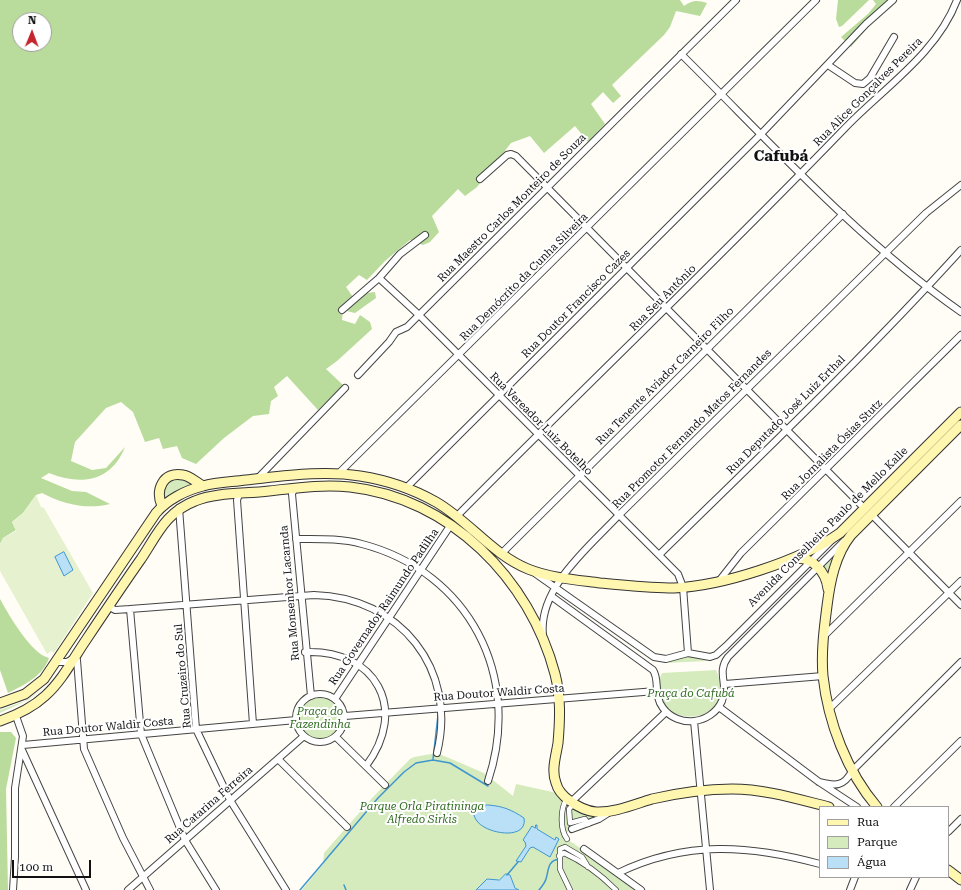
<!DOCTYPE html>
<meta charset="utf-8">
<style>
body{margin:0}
#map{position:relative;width:961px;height:890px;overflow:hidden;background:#fffdf5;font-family:"Roboto Serif",serif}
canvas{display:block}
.legend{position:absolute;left:819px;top:806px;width:130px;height:72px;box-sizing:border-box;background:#fff;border:1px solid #a0a0a0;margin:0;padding:5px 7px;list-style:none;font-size:12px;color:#111}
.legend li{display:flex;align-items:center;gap:8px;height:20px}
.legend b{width:20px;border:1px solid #a0a0a0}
.north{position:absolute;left:12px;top:12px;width:40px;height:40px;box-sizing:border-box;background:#fff;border:1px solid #a0a0a0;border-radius:50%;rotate:1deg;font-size:11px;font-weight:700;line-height:16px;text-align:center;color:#111}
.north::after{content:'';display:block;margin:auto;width:14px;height:18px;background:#c4262e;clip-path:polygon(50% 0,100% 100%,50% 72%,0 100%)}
.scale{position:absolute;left:12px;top:860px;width:79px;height:18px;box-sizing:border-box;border:2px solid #111;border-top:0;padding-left:5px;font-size:12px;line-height:14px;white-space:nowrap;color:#111;-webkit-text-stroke:3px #fff;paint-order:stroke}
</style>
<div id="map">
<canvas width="961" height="890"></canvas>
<ul class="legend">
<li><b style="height:5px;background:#fff6b0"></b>Rua</li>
<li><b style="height:11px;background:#d5ebbd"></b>Parque</li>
<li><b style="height:11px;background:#b9e0f7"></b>Água</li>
</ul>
<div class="north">N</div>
<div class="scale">100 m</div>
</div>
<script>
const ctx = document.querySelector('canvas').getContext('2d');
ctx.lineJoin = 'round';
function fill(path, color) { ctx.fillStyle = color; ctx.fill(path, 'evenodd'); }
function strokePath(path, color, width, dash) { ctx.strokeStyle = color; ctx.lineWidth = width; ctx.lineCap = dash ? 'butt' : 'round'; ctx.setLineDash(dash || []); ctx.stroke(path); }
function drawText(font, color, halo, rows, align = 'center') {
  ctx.font = font + ' "Roboto Serif",serif'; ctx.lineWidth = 4; ctx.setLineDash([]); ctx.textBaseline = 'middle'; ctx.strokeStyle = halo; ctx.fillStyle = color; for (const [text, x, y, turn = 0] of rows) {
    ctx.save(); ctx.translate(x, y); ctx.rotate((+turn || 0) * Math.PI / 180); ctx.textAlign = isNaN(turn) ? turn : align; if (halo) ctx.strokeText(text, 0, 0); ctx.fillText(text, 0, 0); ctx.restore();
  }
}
fill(new Path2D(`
 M182 478 189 482 190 487 164 501 163 487 169 480Z
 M843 544 830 582 820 567Z
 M689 656 707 661 666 663 674 659Z
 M716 670C744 734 636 729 662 673Z
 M45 687 28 700 0 713V710L25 701Z
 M299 718a21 21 0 1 1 42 0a21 21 0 1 1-42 0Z
 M437 753 484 773 513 796 516 784 557 793 593 816 594 819 569 830 566 834 567 839 641 890H519C513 886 511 880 503 877L499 880 487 879 476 890H302L323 864 324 853 373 797 410 759 414 757Z`), '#d5ebbd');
fill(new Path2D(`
 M0 0H680L684 6C692 0 698 0 707 3L700 16 676 11 670 27 664 35 612 85 621 96 613 103 603 92 591 104 605 124 588 142 575 126 544 153 530 136 511 143 477 187 465 196 458 189 432 216 439 232 430 242 423 245 410 240 385 261 367 280 359 275 346 287 355 300 367 293 375 292 376 298 355 313 343 310 342 320 355 324 360 315 370 322 372 329 337 361 326 369 343 385 318 410 287 376 274 387 278 396 271 401 269 414 253 416 224 438 196 464 182 458 177 446 163 449 159 438 145 442 133 412 121 402 106 408 75 442 71 461 92 470 106 468 125 447C111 482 81 486 49 473L41 478 72 491 86 492 110 504C88 510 62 504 42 493L36 495 23 513 12 522 16 530 3 538 0 544ZM20 20H44V44H20Z
 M838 0H869L842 26 839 27 836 19Z
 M873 0H897L890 8 876 18 851 47 841 37 868 14 876 4Z
 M0 599C9 615 31 654 49 658 43 676 24 685 8 693L0 670Z
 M0 732H11L16 738 6 789 8 890H0Z`), '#b9dc9c');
fill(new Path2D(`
 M36 495 41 507 44 508 93 593 54 653 51 651 47 654 0 571V544L3 538 16 531 12 522 23 513Z`), '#e6f2cf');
const water = new Path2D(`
 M64 552 73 570 64 576 55 557Z
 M488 805C503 806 512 810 524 818 528 841 486 834 477 821 475 819 474 815 473 812L478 806Z
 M536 825H537V829L555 840 556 837 559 839 550 857 533 847 530 848 521 862 516 861 526 846 525 842 523 840 532 826 535 828Z
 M506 874 510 875 515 888 519 890H476L487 879 499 880Z`);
fill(water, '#b9e0f7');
strokePath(water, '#3f96cf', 1);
strokePath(new Path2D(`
 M433 759 438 715
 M507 875 518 862
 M344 885 346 890
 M300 890 378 798 404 772 416 763 433 760 450 763 488 786
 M539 890C542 886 545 883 546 879 549 870 547 861 559 859`), '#3f96cf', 1.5);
const pedestrian = new Path2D(`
 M574 804 569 809 570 823 585 819 588 824
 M567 839C560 830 560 808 567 799
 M559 856 564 853C584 862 601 875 616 890
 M570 890 560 869V849L565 847 582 857 588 867`);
const minor = new Path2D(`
 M681 54C771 143 857 239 961 312
 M828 65 855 83 863 84 870 78 894 37
 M480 179 507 155 511 154 516 156 864 508
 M379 278 419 315 678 574 683 587 688 653
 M342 310 379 278 400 254 425 235
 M358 375 389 342 396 332 407 327 419 315 736 0
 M339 473 816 0
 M257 479 345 388
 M406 488 761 134 866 24 893 0
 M294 489 292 494 311 696
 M239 495 237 500 253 724
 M179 508 196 729 230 800 286 890
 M872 515 961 605
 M457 516C586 385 719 259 846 127 885 87 937 53 957 0
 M296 539C318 539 341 538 362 544 469 572 523 676 488 781
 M502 553 843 214
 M659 555C761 455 865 356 961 250
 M536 574 654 657 666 659 688 653 710 657 716 655 726 646 831 541
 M719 581 741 553 961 335
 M551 596 653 670C660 680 653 695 663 708 678 728 711 725 722 701 729 684 716 673 728 657L844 541
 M108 606 115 610 130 609 314 595C400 597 458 669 437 753
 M130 609 141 734 185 840 216 890
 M543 635C538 588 589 547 618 516L926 213 961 185
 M824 636 961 501
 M305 652C376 649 409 709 366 766
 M57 662H67L74 658 77 660 84 749 123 838 150 890
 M725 684 823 676
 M296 718a24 24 0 1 1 48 0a24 24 0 1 1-48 0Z
 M335 699 450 526
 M719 707 819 782 857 807
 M829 709 961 581
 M345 716 656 691
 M694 721 710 890
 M336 737 385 785
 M23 745 296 720
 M22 750 86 890
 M278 759 347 827
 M819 782C835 786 844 787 852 771L961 662
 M571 802 666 712
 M894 807 961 741
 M572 829 599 819 610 812
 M948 832 961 819
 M584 849 641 890
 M618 873C686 840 750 845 820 864
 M13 890 15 857V788L23 736 16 716
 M128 890 304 736
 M850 890 855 877
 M910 890 916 877`);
const secondary = new Path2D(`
 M162 506C155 490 163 471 183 475 190 476 196 482 203 486
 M792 559C811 555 826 571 828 589
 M0 703 25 694 44 679 156 513C167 500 186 490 203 486 217 482 232 482 246 480 284 476 323 470 360 476 386 480 413 489 436 502 469 521 493 555 528 569 550 578 577 580 600 583 625 585 649 588 674 588 722 586 800 561 840 533L961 412
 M0 721C17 715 32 708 45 696 62 681 73 659 86 640 104 613 122 586 141 559 157 535 166 512 195 501 217 492 245 494 269 491 296 488 323 484 350 487 450 498 530 579 555 674 561 697 560 720 558 743 556 756 551 770 556 783 558 791 563 796 570 801 578 807 586 811 596 812 614 813 635 804 652 799 678 793 706 789 732 789 765 789 797 799 829 807
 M877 807C847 772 828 722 823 676 821 653 824 629 827 606 830 582 835 555 851 535L961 425
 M948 870 961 880`);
strokePath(pedestrian, '#444', 6);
strokePath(minor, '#444', 8);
strokePath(secondary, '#333', 11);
strokePath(pedestrian, '#fff', 4.5);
strokePath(minor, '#fff', 6);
strokePath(secondary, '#fff6b0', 9);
drawText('11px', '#111', '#fff', [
 ["Rua Alice Gonçalves Pereira",868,92,-45],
 ["Rua Maestro Carlos Monteiro de Souza",512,208,-45],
 ["Rua Demócrito da Cunha Silveira",524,277,-45],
 ["Rua Seu Antônio",663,298,-45],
 ["Rua Doutor Francisco Cazes",576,304,-45],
 ["Rua Tenente Aviador Carneiro Filho",665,376,-45],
 ["Rua Deputado José Luiz Erthal",786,415,-45],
 ["Rua Vereador Luiz Botelho",541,424,45],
 ["Rua Promotor Fernando Matos Fernandes",692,429,-45],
 ["Rua Jornalista Ósias Stutz",832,450,-45],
 ["Avenida Conselheiro Paulo de Mello Kalle",828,527,-45],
 ["Rua Monsenhor Lacarnda",290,593,-95],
 ["Rua Governador Raimundo Padilha",384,607,-56],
 ["Rua Cruzeiro do Sul",183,676,-95],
 ["Rua Doutor Waldir Costa",499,693,-4],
 ["Rua Doutor Waldir Costa",108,727,-5],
 ["Rua Catarina Ferreira",209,805,-41]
]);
drawText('italic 11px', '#2f6b1f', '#fff', [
 ["Praça do Cafubá",691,694],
 ["Praça do",320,712],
 ["Fazendinha",320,725],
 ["Parque Orla Piratininga",422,807],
 ["Alfredo Sirkis",422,820]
]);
drawText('bold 15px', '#111', '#fff', [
 ["Cafubá",781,157]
]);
</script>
